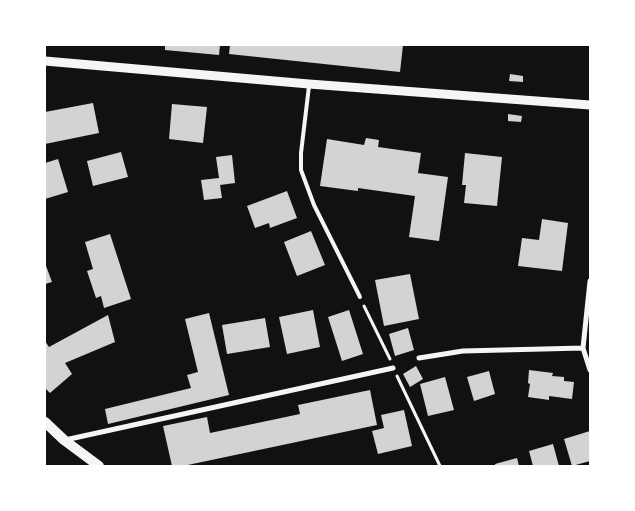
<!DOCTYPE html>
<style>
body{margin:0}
#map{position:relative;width:635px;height:511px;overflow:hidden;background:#111;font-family:"Sofia Sans Condensed",sans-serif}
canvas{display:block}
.frame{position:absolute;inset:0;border:46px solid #fff;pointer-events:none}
</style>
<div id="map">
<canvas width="635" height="511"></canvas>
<div class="frame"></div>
</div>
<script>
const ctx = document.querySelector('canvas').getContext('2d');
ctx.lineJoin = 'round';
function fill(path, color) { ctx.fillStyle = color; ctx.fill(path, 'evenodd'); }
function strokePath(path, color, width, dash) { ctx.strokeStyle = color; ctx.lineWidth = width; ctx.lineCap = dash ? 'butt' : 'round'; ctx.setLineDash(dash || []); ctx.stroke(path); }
fill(new Path2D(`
 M165 45H220L219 55 165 50Z
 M230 45H403L400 72 229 54Z
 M510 74 523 76V82L509 81Z
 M93 103 99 133 45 144V112Z
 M172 104 207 107 203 143 169 139Z
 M508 114 522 116 521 122 508 121Z
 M366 138 379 140 378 147 421 153 418 173 448 177 439 241 409 237 415 196 358 188V191L320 186 327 139 364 145Z
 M121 152 128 177 93 186 87 161Z
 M465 153 502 157 497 206 464 203 466 185H462Z
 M232 155 235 183 220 185 222 198 204 200 201 180 219 178 216 157Z
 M58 159 68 192 45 199V163Z
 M287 191 297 218 270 228 269 223 255 228 247 206Z
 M542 219 568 223 562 271 518 266 522 238 539 240Z
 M311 231 325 265 297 276 284 242Z
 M110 234 131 299 104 308 101 296 96 298 87 271 93 269 85 242Z
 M45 263 52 282 45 284Z
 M410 274 419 319 384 326 375 280Z
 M313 310 320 347 287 354 279 317Z
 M349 310 363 354 342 361 328 317Z
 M209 313 229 395 108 424 105 409 191 388 187 375 198 372 185 319Z
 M108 315 115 342 65 363 72 374 50 393 45 388V341L49 347Z
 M265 318 270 347 227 354 222 325Z
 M408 328 414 350 395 356 389 334Z
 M416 366 423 379 410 387 403 374Z
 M529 370 553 373 552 376 564 377V381L574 382 572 399 549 396V400L528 397 530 384 528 383Z
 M489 371 495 394 474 401 467 377Z
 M445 377 454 410 428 416 420 384Z
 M370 390 377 425 183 466H172L163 426 207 417 210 433 300 414 298 405Z
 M404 410 412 446 378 454 372 431 384 428 381 415Z
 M590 431V461L572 466 564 439Z
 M553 444 559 466H533L529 451Z
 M517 458 519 466H495V464Z`), '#d3d3d3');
strokePath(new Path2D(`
 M364 306 390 359
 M397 376 440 466`), '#f5f5f5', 3);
strokePath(new Path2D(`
 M309 86 301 153V170L314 205 360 297`), '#f5f5f5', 4);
strokePath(new Path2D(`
 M590 281 583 348 590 370
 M419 358 463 351 583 348
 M65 440 393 368`), '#f5f5f5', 5);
strokePath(new Path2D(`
 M45 61 309 84 590 105`), '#f5f5f5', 9);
strokePath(new Path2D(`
 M45 422 64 440 99 466`), '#f5f5f5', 10);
</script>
